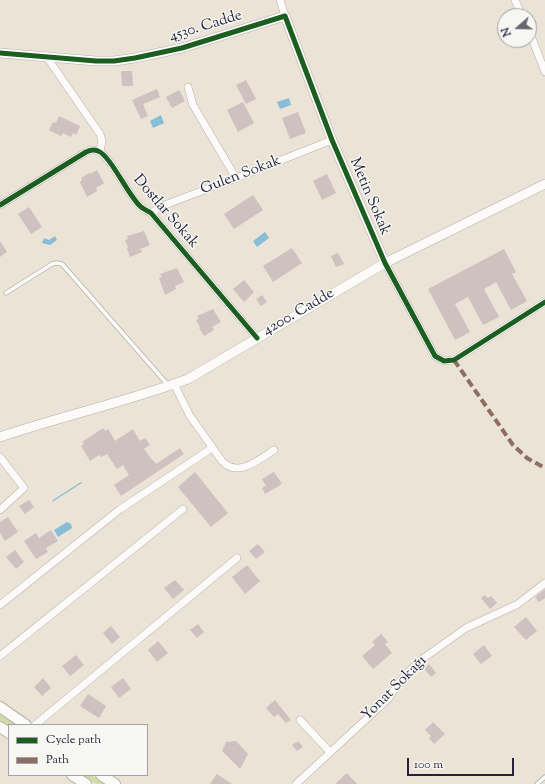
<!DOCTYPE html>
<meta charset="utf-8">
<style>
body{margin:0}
#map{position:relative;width:545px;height:784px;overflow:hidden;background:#eae3d6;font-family:"Sorts Mill Goudy",serif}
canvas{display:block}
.legend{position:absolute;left:8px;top:724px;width:140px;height:52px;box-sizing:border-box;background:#f6f6f2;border:1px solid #a1a1a9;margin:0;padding:5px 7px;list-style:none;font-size:12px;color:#22223b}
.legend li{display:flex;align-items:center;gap:8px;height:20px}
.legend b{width:20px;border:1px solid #a1a1a9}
.north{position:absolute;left:497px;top:8px;width:40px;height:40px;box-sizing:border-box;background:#f6f6f2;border:1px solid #a1a1a9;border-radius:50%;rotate:250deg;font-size:11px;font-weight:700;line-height:16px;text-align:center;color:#22223b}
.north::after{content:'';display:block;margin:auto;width:14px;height:18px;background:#686671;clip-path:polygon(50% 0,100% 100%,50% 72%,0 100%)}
.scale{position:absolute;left:407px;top:758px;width:107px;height:18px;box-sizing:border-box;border:2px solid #22223b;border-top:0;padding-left:5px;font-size:12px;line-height:14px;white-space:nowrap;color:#22223b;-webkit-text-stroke:3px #f6f6f2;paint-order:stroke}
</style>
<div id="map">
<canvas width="545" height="784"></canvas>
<ul class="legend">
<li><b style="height:5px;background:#1b5e20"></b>Cycle path</li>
<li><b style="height:5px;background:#8d6e63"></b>Path</li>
</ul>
<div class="north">N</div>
<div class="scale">100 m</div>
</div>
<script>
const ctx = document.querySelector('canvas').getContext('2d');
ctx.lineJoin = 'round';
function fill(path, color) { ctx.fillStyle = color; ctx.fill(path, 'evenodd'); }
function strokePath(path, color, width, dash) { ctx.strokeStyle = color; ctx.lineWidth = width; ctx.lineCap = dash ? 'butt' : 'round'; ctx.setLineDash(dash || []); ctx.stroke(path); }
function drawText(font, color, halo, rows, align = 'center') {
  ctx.font = font + ' "Sorts Mill Goudy",serif'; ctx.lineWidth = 3; ctx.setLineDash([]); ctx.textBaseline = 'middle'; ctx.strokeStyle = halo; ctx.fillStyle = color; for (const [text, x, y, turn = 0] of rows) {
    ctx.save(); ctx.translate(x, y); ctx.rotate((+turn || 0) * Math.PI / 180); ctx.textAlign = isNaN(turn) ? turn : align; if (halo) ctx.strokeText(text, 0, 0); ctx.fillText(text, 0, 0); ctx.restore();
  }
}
fill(new Path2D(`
 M0 714 16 725H9V726L1 721 0 720Z
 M82 775H91L105 784H96Z`), '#cfdca5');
fill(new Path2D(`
 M289 98 291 105 280 109 277 102Z
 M161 115 164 123 153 128 150 121Z
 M265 232 269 238 257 247 253 241Z
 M55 236 57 240 50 245 42 243 44 238 49 240Z
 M81 482 82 483 52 502 53 500Z
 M67 522 71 524 72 528 58 537 54 530Z`), '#88bdd7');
fill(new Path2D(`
 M121 71H132L133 86H122Z
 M246 80 256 99 246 104 236 85Z
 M157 89 160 97 143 104 148 116 141 119 132 100Z
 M179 90 185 101 172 108 166 97Z
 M243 102 254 123 238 132 227 110Z
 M298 112 306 133 290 139 282 118Z
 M59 116 80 126 76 135 73 133 71 137 63 133 61 136 49 130 53 122 56 123Z
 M97 170 104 183 96 188 97 191 87 197 80 182 82 180 81 178 89 173 90 174Z
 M327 174 336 193 322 200 313 181Z
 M253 195 263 210 234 229 224 214Z
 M29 207 42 227 31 234 18 214Z
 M144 231 150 245 140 249 142 252 130 257 127 248 128 247 125 240 128 239 127 236Z
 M0 241 7 252 0 257Z
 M292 248 302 263 273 282 263 266Z
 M504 249 516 272 512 274 527 301 511 310 496 282 484 289 499 317 483 325 468 297 455 304 470 332 455 340 428 289Z
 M338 253 344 264 336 267 331 256Z
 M177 268 184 282 175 286 176 289 165 295 159 278 162 277 160 274Z
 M244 280 254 292 244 302 233 289Z
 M262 295 267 302 261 306 256 299Z
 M213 309 221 322 212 327 214 330 204 336 199 328 200 327 196 320 199 319 197 316Z
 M103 428 105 431 108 429 115 441 133 429 140 441 145 438 150 445 144 449 153 461H154L156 464 180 448 184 454 121 496 114 485 129 475 123 465 117 469 107 454 102 457 99 455 90 461 81 446 84 444 82 442Z
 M195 472 228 513 211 527 178 487Z
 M274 472 282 484 265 494 262 488 266 486 262 479Z
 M29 500 34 507 25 514 19 506Z
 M8 517 18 532 5 541 0 533V522Z
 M51 530 58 541 46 548 48 552 36 559 24 541 36 533 39 538Z
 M258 544 265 552 256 559 249 551Z
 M15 550 24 562 16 569 6 557Z
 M247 565 260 581 245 594 232 577Z
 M175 580 184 590 173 599 164 588Z
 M545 589V598L539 602 535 597Z
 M485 595 488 598 491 596 497 603 490 609 481 598Z
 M526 617 537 631 526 640 514 627Z
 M198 624 204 632 197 638 190 630Z
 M111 626 120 637 112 644 103 633Z
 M381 634 388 642 385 644 392 653 373 669 362 656 375 645 372 642Z
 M158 641 168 653 157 662 148 650Z
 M484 645 492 656 481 664 473 654Z
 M76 655 84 665 70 676 62 666Z
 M429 664 436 673 431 677 424 669Z
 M43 678 51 688 42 696 34 687Z
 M123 678 131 689 119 698 111 687Z
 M88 694 106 706 99 718 80 706Z
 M275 700 291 720 286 723 278 714 274 717 266 708Z
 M433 722 445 734 434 744 429 738 431 736 425 730Z
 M236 741 248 754 240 769 222 751 226 742Z
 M298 741 303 747 297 751 292 745Z
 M347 773 357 784H335Z
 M217 774 232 784H210Z`), '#cec1c0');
const lane = new Path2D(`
 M6 293 52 264 57 263 62 264 168 385
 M537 784 545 777`);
const street = new Path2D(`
 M280 0 285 16
 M515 0 522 16
 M529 31 545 72
 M46 56 100 134 102 141 100 151
 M188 87 193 105 236 178
 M0 205 86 152C90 150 94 149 98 151 110 155 128 195 140 206 143 209 148 211 151 213L257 338
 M151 213 162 206 236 178 332 140
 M385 263 435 356 444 361 454 360 545 302
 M174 384 190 416 222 461C237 478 259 460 274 450
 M0 457 24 488 0 510
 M0 605 119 510 212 448
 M0 656 183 509
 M300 720 330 752
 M35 725 237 558
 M296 784 389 698 397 685 408 672 421 660 466 628 518 604 545 583`);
const secondary = new Path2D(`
 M0 53 96 61H114L135 58 182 48 285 16 332 140 385 263
 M0 437C62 416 126 402 188 379L385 263 545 184`);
const primary = new Path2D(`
 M0 707 26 725
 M0 727 9 733
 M72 775 86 784
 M101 775 115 784`);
strokePath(lane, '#b4b0aa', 5);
strokePath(street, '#b4b0aa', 8);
strokePath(secondary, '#b4b0aa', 10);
strokePath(primary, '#b4b0aa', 12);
strokePath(lane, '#fcfbf9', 3.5);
strokePath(street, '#fcfbf9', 7);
strokePath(secondary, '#fcfbf9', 9);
strokePath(primary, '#fcfbf9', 10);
strokePath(new Path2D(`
 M454 360 513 445 527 458 545 468`), '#8d6e63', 4, [8, 4]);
strokePath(new Path2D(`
 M0 53 96 61H114L135 58 182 48 285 16 332 140 385 263 435 356 444 361 454 360 545 302
 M0 205 86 152C90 150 94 149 98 151 110 155 128 195 140 206 143 209 148 211 151 213L257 338`), '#1b5e20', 5);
drawText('15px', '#22223b', '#f6f6f2', [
 ["4530. Cadde",206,27,-17],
 ["Gulen Sokak",241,176,-21],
 ["Metin Sokak",369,197,67],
 ["Dostlar Sokak",165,212,49],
 ["4200. Cadde",299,313,-30],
 ["Yonat Sokağı",395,689,-45]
]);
</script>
